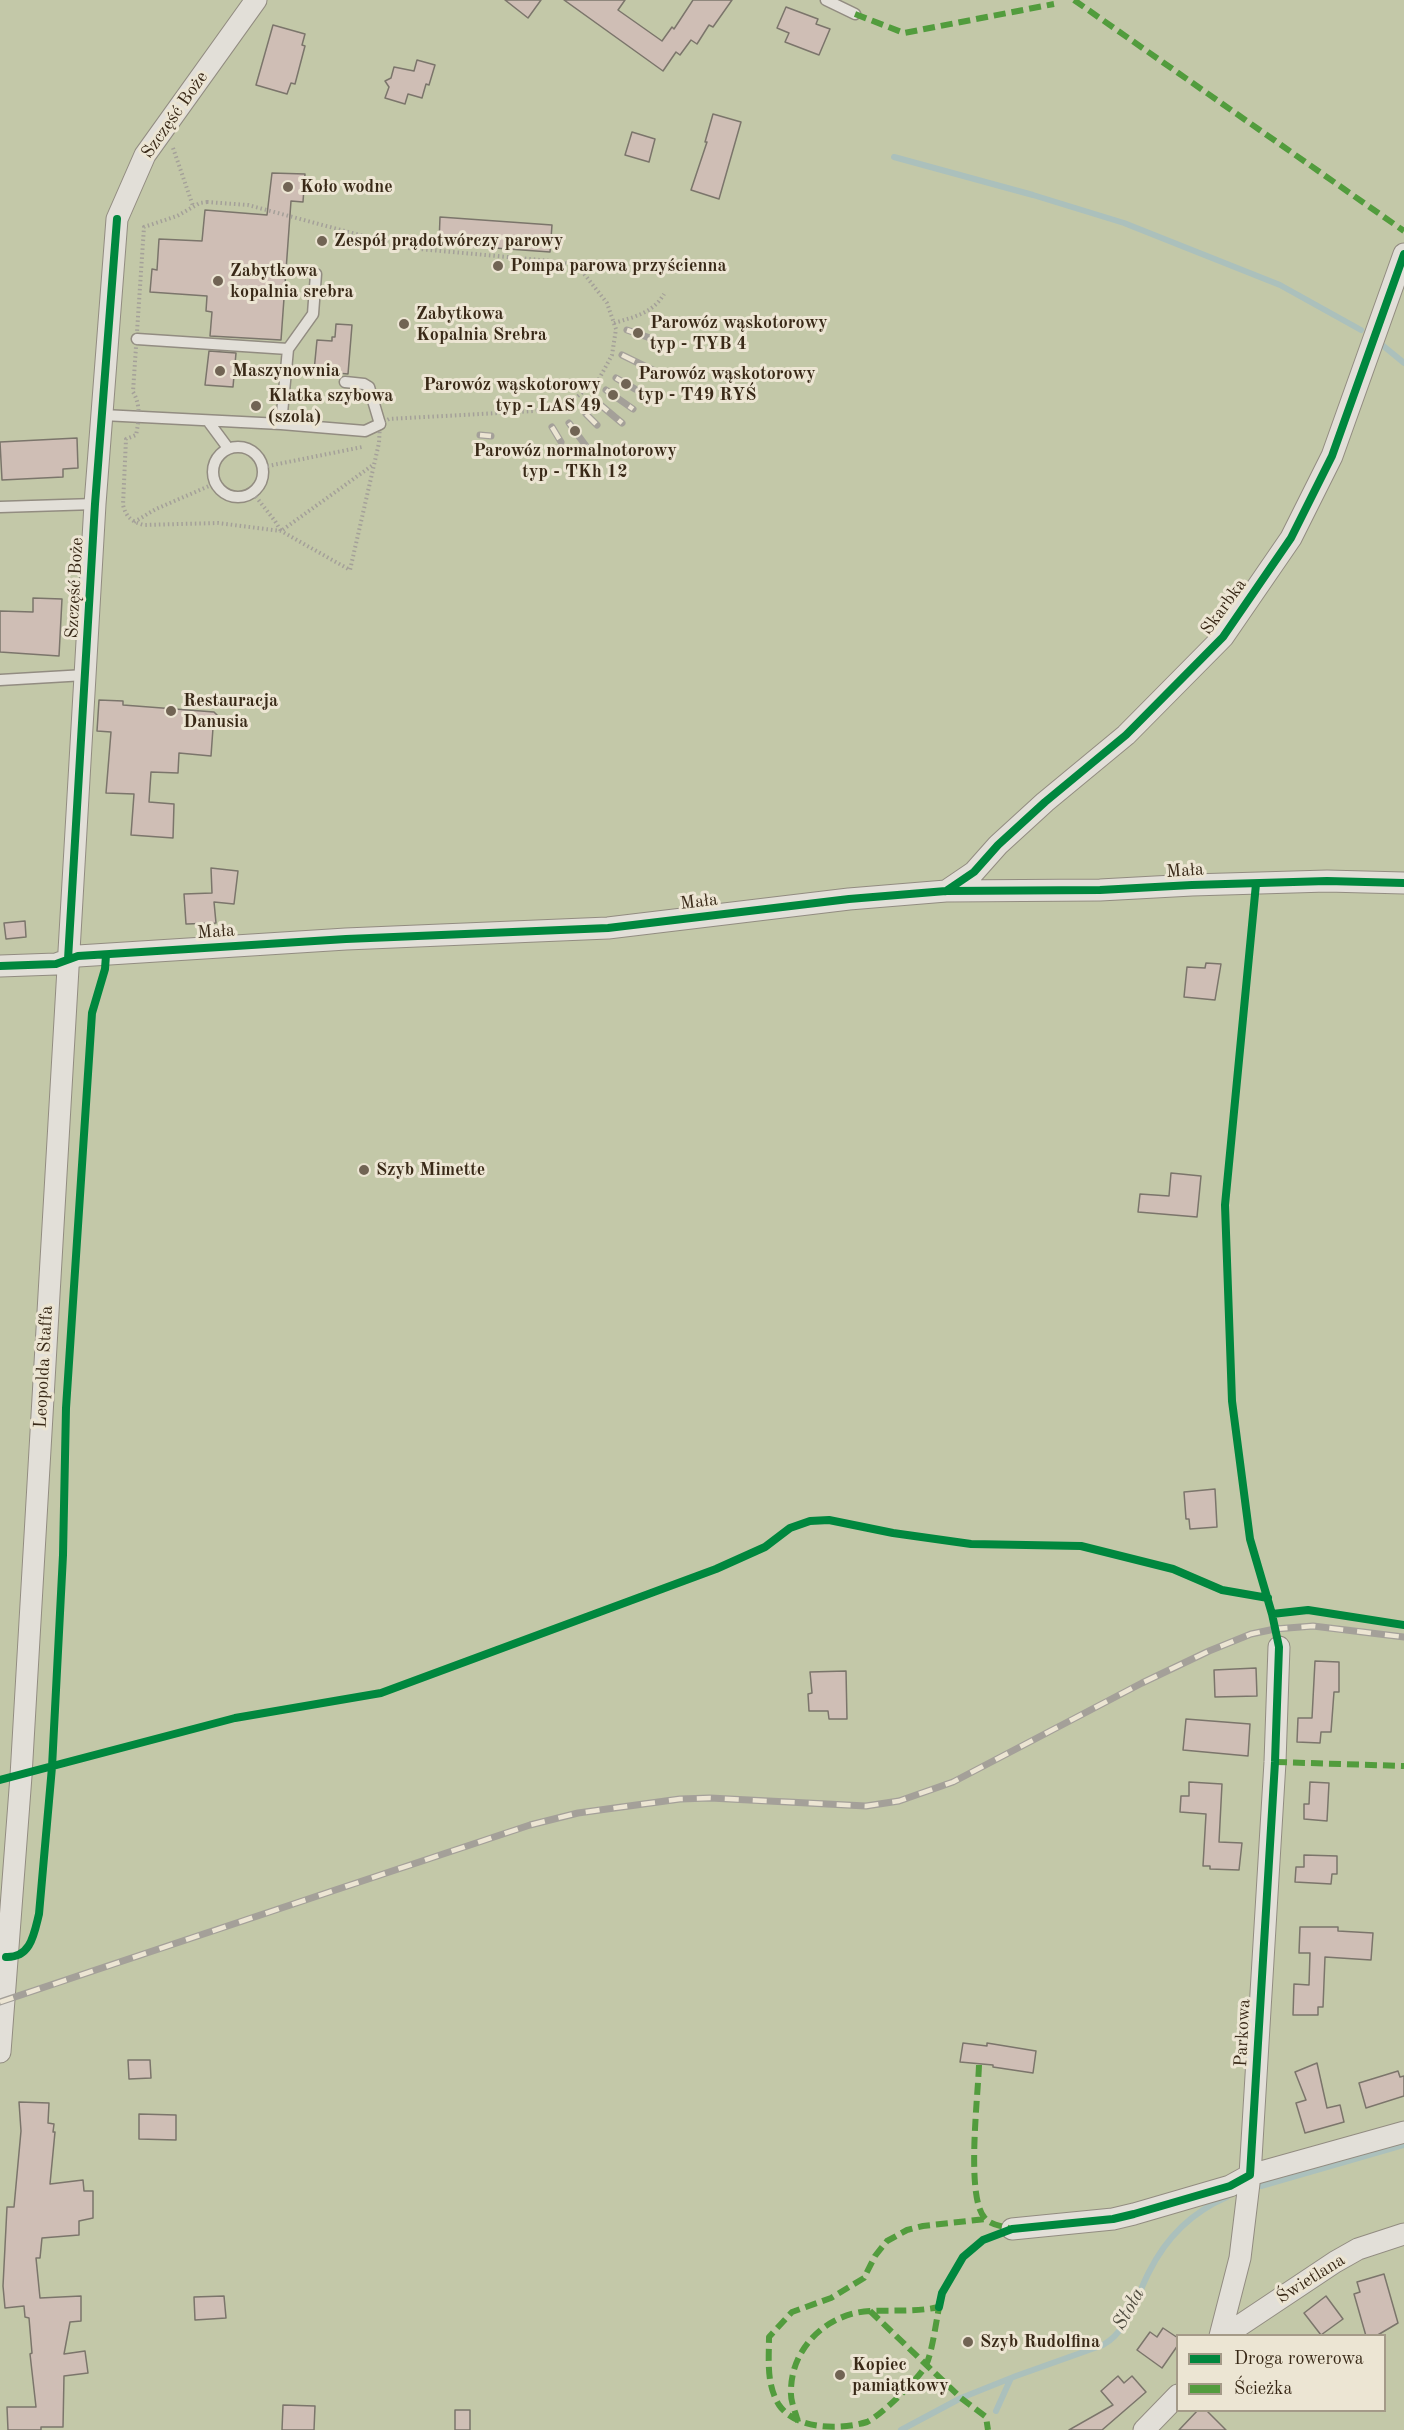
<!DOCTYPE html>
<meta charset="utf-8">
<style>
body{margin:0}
#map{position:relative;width:1404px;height:2430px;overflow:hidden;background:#d9d3c4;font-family:"Old Standard TT",serif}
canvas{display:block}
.legend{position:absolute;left:1176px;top:2334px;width:210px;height:78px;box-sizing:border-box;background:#ece5d3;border:2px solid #a49a88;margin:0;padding:8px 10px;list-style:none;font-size:18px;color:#392917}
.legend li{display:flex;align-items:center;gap:12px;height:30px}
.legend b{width:30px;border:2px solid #a49a88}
</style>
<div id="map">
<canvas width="1404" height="2430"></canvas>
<ul class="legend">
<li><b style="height:8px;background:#00873e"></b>Droga rowerowa</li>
<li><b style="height:8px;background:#529c3d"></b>Ścieżka</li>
</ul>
</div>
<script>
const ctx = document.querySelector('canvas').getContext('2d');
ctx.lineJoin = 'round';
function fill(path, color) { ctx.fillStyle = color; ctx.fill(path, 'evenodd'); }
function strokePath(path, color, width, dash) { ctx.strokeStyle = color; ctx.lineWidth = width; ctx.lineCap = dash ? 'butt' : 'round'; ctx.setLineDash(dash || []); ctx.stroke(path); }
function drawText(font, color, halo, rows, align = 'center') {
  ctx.font = font + ' "Old Standard TT",serif'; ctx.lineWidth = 6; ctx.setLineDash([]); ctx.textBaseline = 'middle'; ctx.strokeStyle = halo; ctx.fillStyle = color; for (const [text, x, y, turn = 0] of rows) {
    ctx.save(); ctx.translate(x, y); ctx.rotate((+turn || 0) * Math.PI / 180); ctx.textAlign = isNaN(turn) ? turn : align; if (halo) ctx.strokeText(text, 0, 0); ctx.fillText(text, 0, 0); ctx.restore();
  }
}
fill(new Path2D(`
 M0 0H1404V2430H0ZM1178 2336H1384V2410H1178Z`), '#c3c8a8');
strokePath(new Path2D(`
 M894 157 1033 195 1124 223 1280 285 1361 330
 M1381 344 1404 363
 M1261 2186 1404 2145
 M996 2411 1011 2378
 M901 2430 961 2398 1016 2376 1103 2345C1129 2330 1136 2297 1149 2272 1166 2238 1192 2212 1227 2197`), '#abc0bc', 6);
const building = new Path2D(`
 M505 0H541L528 18Z
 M564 0H625L618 10 662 41 672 27 674 29 693 0H732L713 27 709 25 697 44 691 40 680 55 676 52 663 71Z
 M786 7 818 19 816 24 830 29 819 55 785 42 789 33 777 28Z
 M273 25 305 34 302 45 305 46 295 84 291 83 287 94 256 85Z
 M417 60 435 65 429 85 426 84 422 98 408 94 405 104 385 98 389 87 385 81 391 78 394 67 414 71Z
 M713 114 741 122 719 199 691 190 707 142H705Z
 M632 132 655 139 649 162 625 155Z
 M272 173 305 174 303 202 291 201 281 340 210 336 212 312 206 311 207 296 150 292 152 269 157 270 159 239 202 241 205 210 267 215Z
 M440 217 552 225 550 252 439 244Z
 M336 324 352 325 348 374 314 371 317 340 332 341V337H335Z
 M209 351 236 353 233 387 205 385Z
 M77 438 78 468 63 469V477L2 480 0 442Z
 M33 598 62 599 59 656 0 652V611L33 612Z
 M99 700 123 701V705L214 712 219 717 218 724 213 728 211 756 179 753 178 773 151 772 149 802 174 804 173 838 131 835 134 794 106 793 111 732 97 731Z
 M211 868 238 871 234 904 214 902 216 923 186 924 184 894 212 893Z
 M25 921 26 937 6 939 4 923Z
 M1206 963 1221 964 1215 1000 1184 997 1187 967 1205 968Z
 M1171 1173 1201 1176 1197 1217 1138 1212 1140 1194 1169 1196Z
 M1215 1489 1217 1527 1190 1529 1189 1519H1186L1184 1492Z
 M1315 1661 1339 1662V1692H1334L1331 1732H1321L1320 1743 1297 1742 1298 1718H1312Z
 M1256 1668 1257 1696 1215 1697 1214 1670Z
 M846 1671 847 1719H829L828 1711H809L808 1694 812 1693 810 1672Z
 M1186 1719 1250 1724 1248 1756 1183 1750Z
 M1189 1782 1222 1784 1219 1842 1242 1843 1239 1870 1210 1869V1866H1203L1206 1814 1180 1812 1181 1796H1189Z
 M1310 1782 1329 1783 1327 1821 1304 1819V1804H1309Z
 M1304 1855 1337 1856V1874H1332L1331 1884 1295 1882 1296 1867H1304Z
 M1300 1927H1338V1931L1373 1933 1371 1960 1325 1957 1323 2007H1318V2015H1293L1294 1984 1309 1985 1310 1953H1299Z
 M963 2043 987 2046V2043L1036 2051 1033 2073 993 2067V2065L960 2062Z
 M128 2060H150L151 2078 129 2079Z
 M1317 2063 1327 2108 1340 2105 1344 2122 1305 2133 1296 2103 1306 2100 1295 2072Z
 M1398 2071 1400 2077 1404 2076V2096L1366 2108 1359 2083Z
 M19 2102 49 2103 48 2123 54 2124 53 2132H55L50 2184 83 2180 84 2191H93V2218L79 2221V2235L42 2238 40 2258H36L40 2298 81 2296V2321L70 2322 64 2354 85 2351 88 2373 64 2376 63 2427H41V2430H8L7 2407H36L30 2354 32 2353 29 2318 25 2317 24 2306 5 2308 3 2286 7 2207H14L21 2131Z
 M139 2114 176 2115V2140L139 2139Z
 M1384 2274 1398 2323 1376 2336H1366L1354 2294 1360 2292 1357 2282Z
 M224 2296 226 2318 195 2320 194 2297Z
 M1326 2296 1343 2319 1321 2335 1304 2313Z
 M1163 2328 1178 2338V2345L1162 2368 1137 2350 1150 2332 1157 2337Z
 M1118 2376 1124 2383 1132 2376 1146 2392 1102 2430H1069L1113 2405 1101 2391Z
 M283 2405 315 2406 314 2430H282Z
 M455 2410H470V2430H455Z
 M1198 2410H1206L1226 2430H1179Z`);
fill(building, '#cfbeb5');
strokePath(building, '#7b756b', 1.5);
const lane = new Path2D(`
 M826 0 855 14
 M137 339 288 349
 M103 415 281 424 365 431 380 424 369 387 364 384 345 382
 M208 421 228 448
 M281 424 288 349 313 314 316 274
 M213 472a25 25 0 1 1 50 0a25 25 0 1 1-50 0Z
 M0 507 95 504
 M0 680 85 675`);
const street = new Path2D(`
 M946 891 974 872 998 845 1045 802 1126 735 1223 637 1291 538 1332 456 1404 254
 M0 966 56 964 78 956 346 939 608 928 849 899 946 891 1100 890 1192 885 1327 881 1404 883
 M0 2052 21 1776 95 504 117 219 145 155 256 0
 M1012 2229 1113 2219 1134 2214 1230 2186 1250 2175 1404 2132
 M1220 2336 1240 2258 1250 2175 1275 1762 1279 1647
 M1224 2336 1335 2262 1358 2249 1404 2234
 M1144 2430 1178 2395`);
strokePath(lane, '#928c81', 13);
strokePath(street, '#928c81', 23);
strokePath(new Path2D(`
 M173 148 193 206
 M207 202 248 205 408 248 563 262 576 267 585 275 607 303 616 329 612 355 599 379 573 400 555 407 535 411 389 419 380 424 379 443 350 570 281 531 218 523 144 525C132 522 126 517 123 505L126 439 136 435C139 421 141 405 133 392L144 227 177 216 200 203Z
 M614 323C634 317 653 313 664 294
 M263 467 362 447
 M253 493 275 521 281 531 373 465
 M134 522 156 509 216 483`), '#a4a099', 4, [1.5, 3]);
strokePath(lane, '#e2dfd8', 10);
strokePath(street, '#e2dfd8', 21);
const rail = new Path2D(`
 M627 330 650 338
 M622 355 661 374
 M616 378 635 389
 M606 390 633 409
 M597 402 622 423
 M586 414 597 425
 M569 423 586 446
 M552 427 561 442
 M480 435 491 436
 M0 2002 530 1825 578 1813 680 1799 710 1798 866 1806 899 1801 953 1782 1142 1683 1209 1651 1251 1634 1275 1629 1313 1626 1404 1637`);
strokePath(rail, '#a4a099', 7);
strokePath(rail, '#ece5d3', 4.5, [14]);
strokePath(new Path2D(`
 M1074 0 1404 231
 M855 14 904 33 1054 4
 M1275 1762 1404 1766
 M979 2065C978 2097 966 2195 984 2217 990 2225 1001 2226 1009 2228
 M940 2302C937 2316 932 2354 926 2365 920 2378 880 2416 867 2422 840 2430 796 2430 779 2405 766 2384 769 2360 769 2337L792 2312 831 2298 864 2278 875 2256 887 2241 907 2230 923 2226 985 2219
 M870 2311 961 2398 986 2417 988 2430
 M798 2422C796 2413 790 2401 791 2391 791 2347 828 2313 870 2311 894 2310 916 2312 939 2307`), '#529c3d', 6, [12, 6]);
strokePath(new Path2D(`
 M946 891 974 872 998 845 1045 802 1126 735 1223 637 1291 538 1332 456 1404 254
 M68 959 95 504 117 219
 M0 966 56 964 78 956 346 939 608 928 849 899 946 891 1100 890 1192 885 1327 881 1404 883
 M1272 1614 1308 1610 1404 1625
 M0 1780 235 1718 381 1693 716 1569 765 1547 790 1528 810 1521 829 1520 893 1533 971 1544 1081 1546 1173 1569 1222 1590 1268 1598
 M6 1957C31 1958 34 1934 39 1914L52 1767 63 1555 66 1408 92 1013 105 969 106 955
 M939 2307 942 2293 963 2257 983 2240 1012 2229 1113 2219 1134 2214 1230 2186 1250 2175 1275 1762 1279 1647 1272 1614 1250 1539 1232 1401 1225 1205 1256 884`), '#00873e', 8);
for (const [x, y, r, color] of [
 [288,187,6,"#716454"],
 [322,241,6,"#716454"],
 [498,266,6,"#716454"],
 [218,281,6,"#716454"],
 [404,324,6,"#716454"],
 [638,333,6,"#716454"],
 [220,371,6,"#716454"],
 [626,384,6,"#716454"],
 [613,395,6,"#716454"],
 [256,406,6,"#716454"],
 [575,431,6,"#716454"],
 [171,711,6,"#716454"],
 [364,1170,6,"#716454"],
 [968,2342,6,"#716454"],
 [840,2375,6,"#716454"]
]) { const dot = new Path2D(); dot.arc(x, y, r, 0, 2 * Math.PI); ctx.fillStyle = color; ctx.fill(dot); strokePath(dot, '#ece5d3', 2); }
drawText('18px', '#392917', '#ece5d3', [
 ["Szczęść Boże",175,115,-55],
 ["Szczęść Boże",75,588,-87],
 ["Skarbka",1224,607,-54],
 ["Mała",1185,871,-4],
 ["Mała",699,902,-7],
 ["Mała",216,932,-4],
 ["Leopolda Staffa",44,1367,-87],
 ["Parkowa",1243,2033,-87],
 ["Świetlana",1311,2279,-32]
]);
drawText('bold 18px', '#392917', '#ece5d3', [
 ["Koło wodne",300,187],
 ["Zespół prądotwórczy parowy",334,241],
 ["Pompa parowa przyścienna",510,266],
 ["Zabytkowa",230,271],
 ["kopalnia srebra",230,292],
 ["Zabytkowa",416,314],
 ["Kopalnia Srebra",416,335],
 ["Parowóz wąskotorowy",650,323],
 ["typ - TYB 4",650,344],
 ["Maszynownia",232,371],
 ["Parowóz wąskotorowy",638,374],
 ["typ - T49 RYŚ",638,395],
 ["Parowóz wąskotorowy",601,385,"right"],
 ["typ - LAS 49",601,406,"right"],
 ["Klatka szybowa",268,396],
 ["(szola)",268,417],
 ["Parowóz normalnotorowy",575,451,"center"],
 ["typ - TKh 12",575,472,"center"],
 ["Restauracja",183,701],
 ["Danusia",183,722],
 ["Szyb Mimette",376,1170],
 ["Szyb Rudolfina",980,2342],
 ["Kopiec",852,2365],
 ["pamiątkowy",852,2386]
], 'left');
drawText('italic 20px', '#504d40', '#ece5d3', [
 ["Stoła",1129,2309,-61]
]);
</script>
